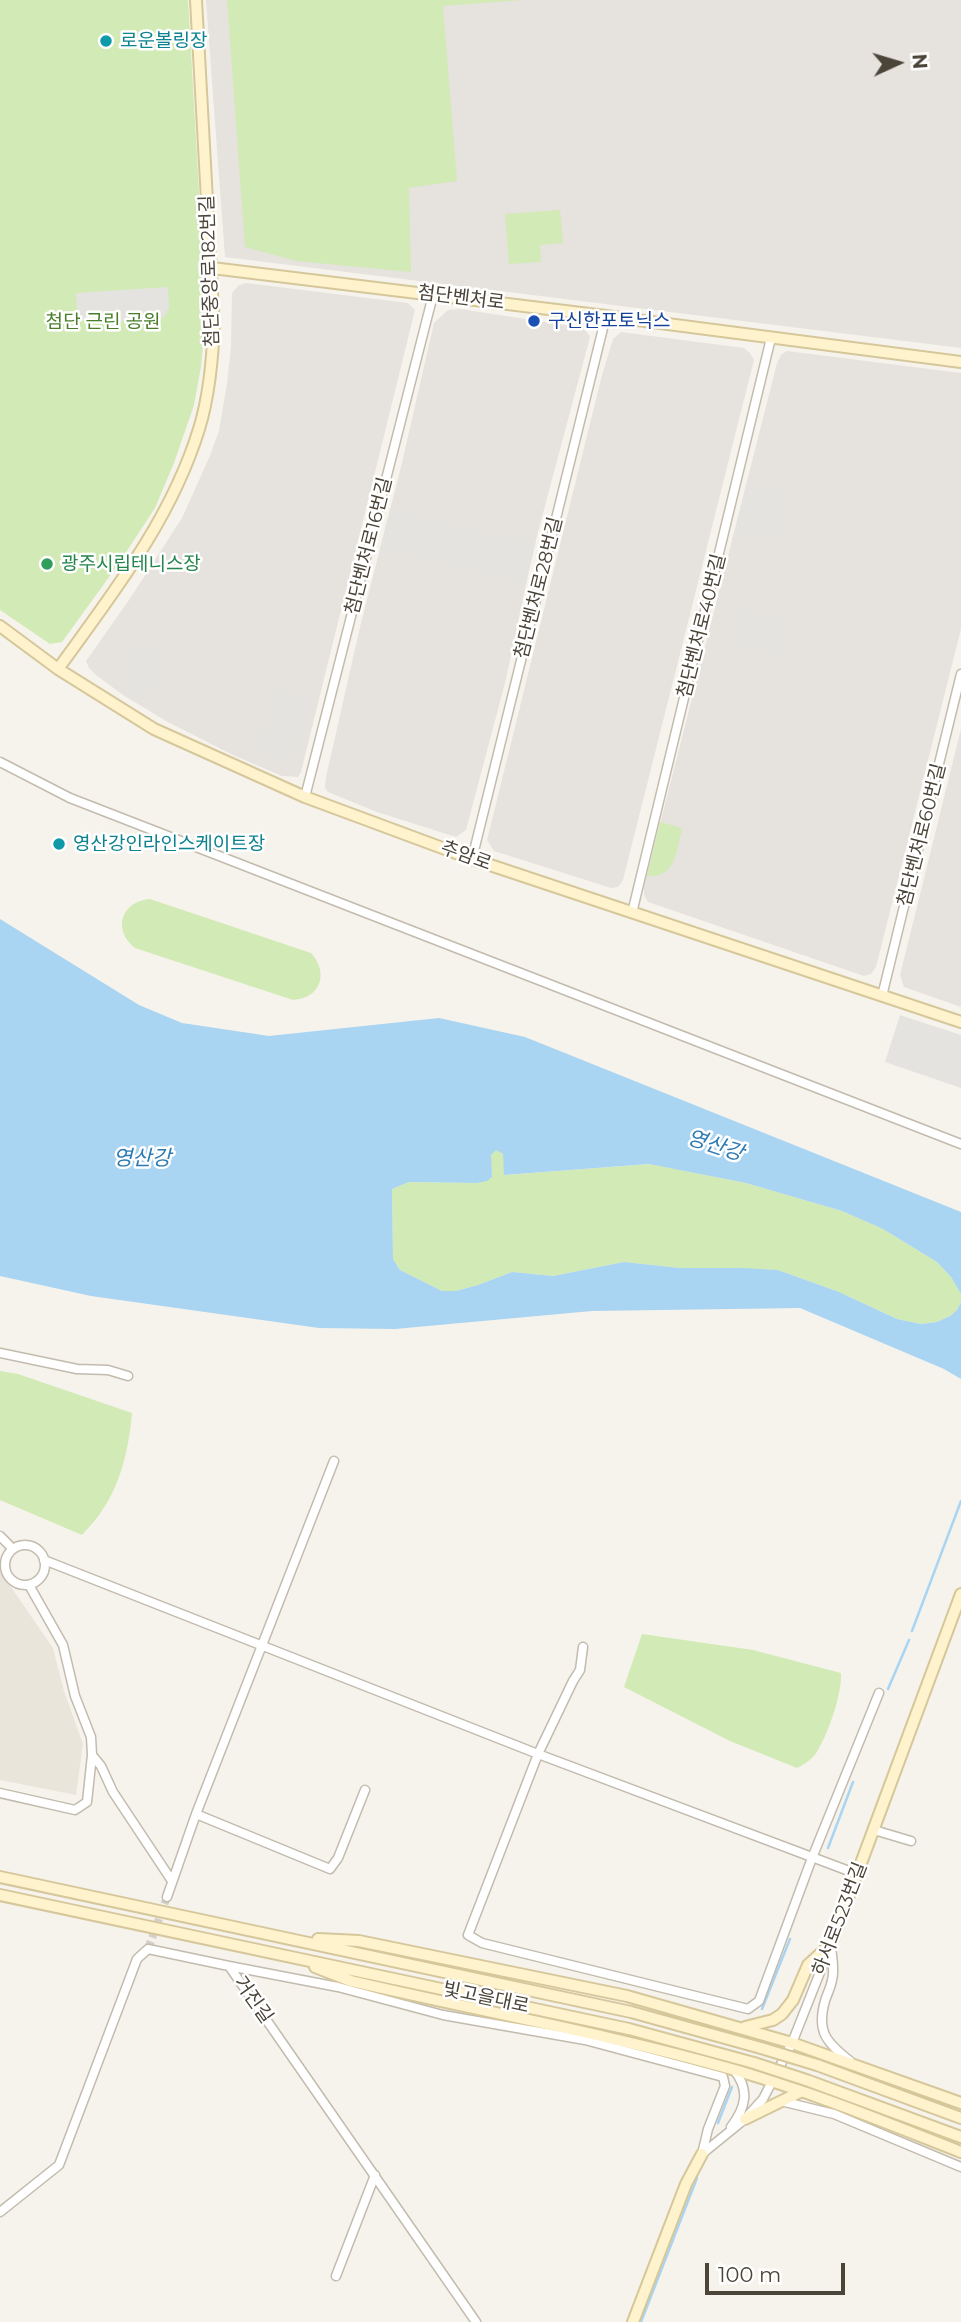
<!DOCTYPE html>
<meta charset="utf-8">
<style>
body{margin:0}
#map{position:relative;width:961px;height:2322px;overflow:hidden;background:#f6f3ec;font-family:Montserrat,sans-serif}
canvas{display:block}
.north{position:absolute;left:863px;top:28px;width:70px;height:70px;-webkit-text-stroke:5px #fff;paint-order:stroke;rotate:86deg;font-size:19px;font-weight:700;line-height:28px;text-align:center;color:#4b4439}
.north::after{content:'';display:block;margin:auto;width:24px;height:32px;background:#4b4439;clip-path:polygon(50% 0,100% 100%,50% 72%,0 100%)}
.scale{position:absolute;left:705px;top:2263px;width:140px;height:32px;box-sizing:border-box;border:4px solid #4b4439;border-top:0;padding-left:9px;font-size:21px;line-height:24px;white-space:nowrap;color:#4b4439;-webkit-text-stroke:5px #fff;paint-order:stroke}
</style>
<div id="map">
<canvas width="961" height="2322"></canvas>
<div class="north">N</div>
<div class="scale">100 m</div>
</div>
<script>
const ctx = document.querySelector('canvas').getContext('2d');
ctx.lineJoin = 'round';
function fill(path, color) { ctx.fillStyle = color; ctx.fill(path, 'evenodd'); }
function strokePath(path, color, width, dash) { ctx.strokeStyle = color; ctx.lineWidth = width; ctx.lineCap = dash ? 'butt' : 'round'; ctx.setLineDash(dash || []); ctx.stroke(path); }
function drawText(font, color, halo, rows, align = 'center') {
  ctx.font = font + ' Montserrat,"Noto Sans KR",sans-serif'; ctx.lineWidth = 5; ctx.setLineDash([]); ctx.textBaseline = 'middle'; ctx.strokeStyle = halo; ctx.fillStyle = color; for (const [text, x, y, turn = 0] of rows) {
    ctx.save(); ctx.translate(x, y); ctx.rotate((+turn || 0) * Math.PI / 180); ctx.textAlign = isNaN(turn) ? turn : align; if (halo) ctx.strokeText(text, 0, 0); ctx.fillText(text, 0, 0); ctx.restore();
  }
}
fill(new Path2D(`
 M0 1571 53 1648 64 1691 83 1744 76 1795 0 1780Z`), '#eae5da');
fill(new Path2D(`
 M206 0H961V348L225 257Z
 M246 283 408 303 415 310 301 772 298 777 282 776 233 755 166 721 123 695 96 675 89 668 86 661 129 600 182 518 209 458 219 431 227 383 231 347 232 293 239 285Z
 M460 309 584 328 590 337 533 551 506 679 466 830 456 837 377 812 328 792 325 788 326 777 360 627 401 467 434 323 448 310Z
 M621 332 744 348 750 353 754 360 623 880 618 887 611 888 494 851 487 840 602 375 613 339Z
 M787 351 961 373V629L876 967 871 974 864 976 648 902 644 895V887L777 363 781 355Z
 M961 729V1007L904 987 900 975Z`), '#e6e2dd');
fill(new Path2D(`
 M0 0H188L206 314 201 367 194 405 174 463 155 508 117 566 62 642 50 644 0 610Z
 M227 0H522L443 6 457 181 409 188 411 272 296 261 245 247Z
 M560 210 563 243 540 245 541 262 509 264 505 214Z
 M660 822 682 828C677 849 676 879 647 876Z
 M150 899 311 953C329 973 321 998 293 1000L135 948C112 930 121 901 150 899Z
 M496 1149 503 1154 505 1175 650 1164 746 1183 842 1211 883 1229 937 1262 951 1277 961 1294V1302L957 1310 950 1316 937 1322 921 1324 897 1319 839 1292 778 1270 680 1268 624 1262 553 1276 512 1272 478 1285 456 1291H442L400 1270 393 1259 392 1189 409 1182 477 1183 492 1177 490 1155Z
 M0 1371 18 1374 132 1413C129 1446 122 1481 103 1509 97 1519 89 1527 82 1535L0 1500Z
 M642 1634 753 1650 841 1673C842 1694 829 1731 818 1750 813 1759 806 1763 797 1768L730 1741 624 1687Z`), '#d2eab5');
fill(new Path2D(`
 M168 287 169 309 163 318 88 324 77 315 76 293Z
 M746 485 795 491 787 541 734 535Z
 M390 509 536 541 526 584 380 549Z
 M735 606 795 620 787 657 726 644Z
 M125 641 152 647 171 655 164 691 157 689 152 696 147 698 134 695 126 690 124 680 116 679Z
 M271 687 291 692 299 690 313 694 295 766 256 751Z
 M900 1015 961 1035V1088L885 1062Z`), '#e5e3e0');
fill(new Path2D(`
 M0 919 139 1005 182 1023 269 1036 439 1018 525 1037 961 1212V1294L951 1277 937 1262 883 1229 842 1211 746 1183 649 1164 504 1175 503 1154 496 1150 491 1155 492 1177 487 1181 477 1183 409 1182 392 1189 393 1259 400 1270 442 1291H456L478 1285 512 1272 553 1276 624 1262 680 1268H741L778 1270 839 1292 897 1319 921 1324 937 1322 950 1316 957 1310 961 1302V1379L944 1369 800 1308 592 1311 395 1329 319 1328 91 1296 0 1276Z`), '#a9d4f2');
strokePath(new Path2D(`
 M912 1631 961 1501
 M888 1689 909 1640
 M828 1848 853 1782
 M762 2009 790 1939
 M718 2123 732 2087
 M641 2322 697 2178`), '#a9d4f2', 2.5);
strokePath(new Path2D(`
 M148 1949 167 1897`), '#d4d0c8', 8, [8, 4]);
const street = new Path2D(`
 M0 762 70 798 961 1144
 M305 797 433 295
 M472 859 606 316
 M632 913 771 338
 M882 996 961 674
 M0 1353 77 1369 108 1370 128 1376
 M334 1461 196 1814 330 1869 338 1858 365 1790
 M0 1536 13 1549
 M5 1565a20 20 0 1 1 40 0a20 20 0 1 1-40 0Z
 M44 1560 538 1754 857 1874
 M29 1585 63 1645 75 1696 91 1737 92 1755 101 1766 113 1792 172 1881
 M583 1647 580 1670 573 1681 538 1754 468 1935 482 1943 748 2009 759 2001 812 1858 879 1693
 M0 1793 75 1810 87 1802 92 1755
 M874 1830 911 1841
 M167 1897 196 1814
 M831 1947C832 1957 835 1970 832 1980 831 1987 827 1994 825 2001 816 2032 827 2043 850 2061
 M229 1966 338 1987 443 2015 585 2040 723 2077 725 2086 708 2129 702 2154
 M781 2101 834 2114 961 2167
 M731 2127C746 2107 750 2090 734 2070
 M702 2154 745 2119 763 2099 792 2043 830 1947
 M0 2212 59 2165 137 1959 148 1949 229 1966 476 2322
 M336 2276 375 2175`);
const secondary = new Path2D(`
 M212 268 606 316 961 362
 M0 626 58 669 154 729 305 797 472 859 961 1022
 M58 669C113 593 171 520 199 429 209 397 212 361 214 328L196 0
 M0 1877 631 2012 761 2048
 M0 1895 629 2029 754 2063
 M318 1939 359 1941 627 1996 792 2043 961 2103
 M315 1967 351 1981C479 2011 609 2034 735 2070 812 2092 887 2123 961 2152
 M745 2027 773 2020 782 2014 793 2000 808 1965 831 1944 961 1594
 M817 2065 961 2118
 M809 2081 961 2137
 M745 2119 800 2092
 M633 2322 686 2184 702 2154`);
strokePath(street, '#c2bbae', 11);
strokePath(secondary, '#d6c79b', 14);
strokePath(street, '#fff', 8);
strokePath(secondary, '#fff3cd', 10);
const secondaryBridge = new Path2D(`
 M761 2048 817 2065
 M754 2063 809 2081`);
strokePath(secondaryBridge, '#d6c79b', 14, []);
strokePath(secondaryBridge, '#fff3cd', 10);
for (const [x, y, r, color] of [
 [106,41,7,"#0f9aa8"],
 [534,321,7,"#1a4fb4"],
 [47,564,7,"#2e9e5b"],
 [59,844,7,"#0f9aa8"]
]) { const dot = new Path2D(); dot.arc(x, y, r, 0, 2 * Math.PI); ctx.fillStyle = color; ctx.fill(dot); strokePath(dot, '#fff', 2.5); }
drawText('19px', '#0d838f', '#fff', [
 ["로운볼링장",120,41],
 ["영산강인라인스케이트장",73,844]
], 'left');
drawText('19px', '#4b4439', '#fff', [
 ["첨단중앙로182번길",210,271,-92],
 ["첨단벤처로",461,298,7],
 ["첨단벤처로16번길",369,546,-76],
 ["첨단벤처로28번길",539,588,-76],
 ["첨단벤처로40번길",702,626,-76],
 ["첨단벤처로60번길",922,835,-76],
 ["추암로",466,856,20],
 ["하서로523번길",840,1919,-69],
 ["빛고을대로",486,1998,12],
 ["거진길",253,2000,55]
]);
drawText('19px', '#164399', '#fff', [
 ["구신한포토닉스",548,321]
], 'left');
drawText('19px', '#4a7f2a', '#fff', [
 ["첨단 근린 공원",103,322]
]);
drawText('19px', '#27864d', '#fff', [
 ["광주시립테니스장",61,564]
], 'left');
drawText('italic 21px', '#2e7ab2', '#fff', [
 ["영산강",715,1146,18],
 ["영산강",142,1159]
]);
</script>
